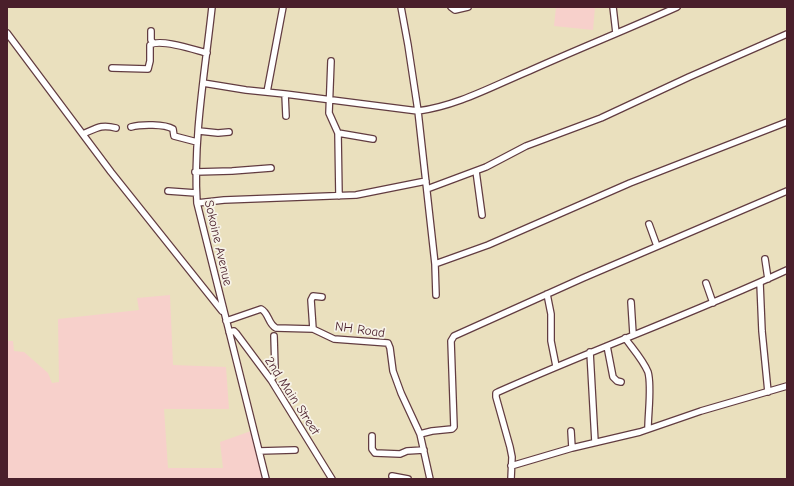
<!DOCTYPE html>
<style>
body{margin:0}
#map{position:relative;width:794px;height:486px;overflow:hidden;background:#eae0be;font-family:"Comic Neue",sans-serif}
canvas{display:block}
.frame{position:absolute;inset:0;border:8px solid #4a1f2b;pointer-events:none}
</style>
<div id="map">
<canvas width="794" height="486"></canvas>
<div class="frame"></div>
</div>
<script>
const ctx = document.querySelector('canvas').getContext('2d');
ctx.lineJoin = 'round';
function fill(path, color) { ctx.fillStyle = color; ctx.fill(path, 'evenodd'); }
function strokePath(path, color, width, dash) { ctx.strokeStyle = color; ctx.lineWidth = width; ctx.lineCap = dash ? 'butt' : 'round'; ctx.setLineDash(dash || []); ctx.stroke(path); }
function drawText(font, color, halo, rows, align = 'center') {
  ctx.font = font + ' "Comic Neue",sans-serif'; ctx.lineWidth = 3.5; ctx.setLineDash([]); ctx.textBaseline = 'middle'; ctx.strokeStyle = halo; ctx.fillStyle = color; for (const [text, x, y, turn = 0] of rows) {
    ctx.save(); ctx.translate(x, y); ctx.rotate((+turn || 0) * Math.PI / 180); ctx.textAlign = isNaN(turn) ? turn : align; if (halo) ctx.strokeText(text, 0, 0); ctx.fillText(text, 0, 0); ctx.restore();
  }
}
fill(new Path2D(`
 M556 7H595L593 30 554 26Z
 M170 295 173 365 226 367 229 409H164L168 468H223L220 442 251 431 263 479H7V341H13L14 351 24 352 48 373 52 383 59 382 58 319 139 310 137 298Z`), '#f7d0cb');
const minor = new Path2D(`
 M212 7C205 72 193 138 197 203L266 479
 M401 7 408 45 418 111C457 106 493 86 529 71 578 49 628 29 677 7
 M451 7 455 10 468 7
 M613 7 616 33
 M151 31V40L153 43
 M7 33 111 172 222 311
 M331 61 329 113 338 133 339 196
 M112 68 148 69 150 61V45C160 38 195 50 207 53
 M203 83 246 90 285 94 418 111 435 264 436 295
 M267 92 283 7
 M285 94 286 116
 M131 127C141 124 165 124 173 129L174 136 197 142
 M199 131 218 133 229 132
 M338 133 373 139
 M83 134C97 128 101 124 116 128
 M476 171 482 215
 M195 172 232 171 271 168
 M427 189 486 167 526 146 601 118 689 77 787 34
 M168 191 196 193
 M197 203 224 200 356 195 426 181
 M649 224 657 246
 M765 259 768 279
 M435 264 488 245 630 183 787 122
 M706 283 713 303
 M760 283 762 331 768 392
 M547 294 551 314V341L556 366
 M631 302 633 334
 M226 321 261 309C269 313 268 324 276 328L313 329 334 339 388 343 390 348 393 371 401 393 420 434 430 479
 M313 329 311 300 313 296 322 297
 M229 332 234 331 236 333 271 380 332 479
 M625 338C633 349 643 360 648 372 652 386 648 413 648 429
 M607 346 613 377 617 381 621 382
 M590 352 595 442
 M271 380 275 374V369L274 336
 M571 431 572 448
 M420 434 432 431 452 429 454 427 451 341 454 336 583 278 787 191
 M372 436V449L375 453 400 454 407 451 424 450
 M259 451 295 450
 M511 466 572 448 640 432 701 411 787 386
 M392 476 408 479
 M511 479 512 457 510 447 496 397V393L498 392C594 349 692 314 787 270`);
strokePath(minor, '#623c41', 8);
strokePath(minor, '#fff', 5.5);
drawText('13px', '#4a1f2b', '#f7f3e8', [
 ["Sokoine Avenue",218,243,77],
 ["NH Road",360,330,8],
 ["2nd Main Street",292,396,57]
]);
</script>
